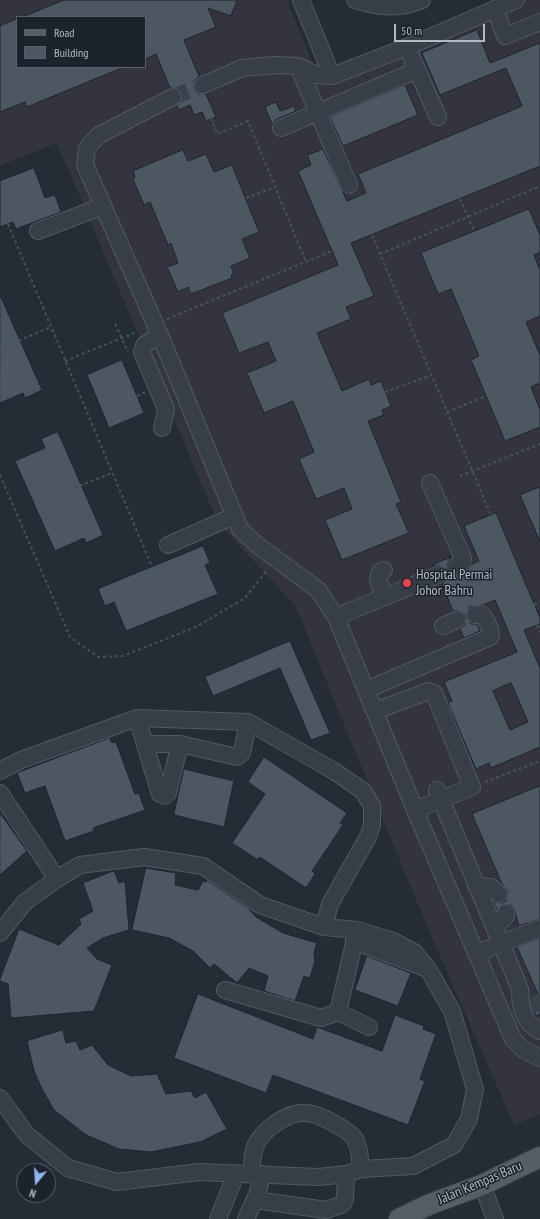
<!DOCTYPE html>
<style>
body{margin:0}
#map{position:relative;width:540px;height:1219px;overflow:hidden;background:#242c36;font-family:"PT Sans Narrow",sans-serif}
canvas{display:block}
.legend{position:absolute;left:16px;top:16px;width:130px;height:52px;box-sizing:border-box;background:#1c232c;border:1px solid #585f68;margin:0;padding:5px 7px;list-style:none;font-size:12px;color:#b2b9c3}
.legend li{display:flex;align-items:center;gap:8px;height:20px}
.legend b{width:20px;border:1px solid #585f68}
.north{position:absolute;left:16px;top:1163px;width:40px;height:40px;box-sizing:border-box;background:#1c232c;border:1px solid #585f68;border-radius:50%;rotate:198deg;font-size:11px;font-weight:700;line-height:16px;text-align:center;color:#b2b9c3}
.north::after{content:'';display:block;margin:auto;width:14px;height:18px;background:#90b6ea;clip-path:polygon(50% 0,100% 100%,50% 72%,0 100%)}
.scale{position:absolute;left:394px;top:24px;width:91px;height:18px;box-sizing:border-box;border:2px solid #b2b9c3;border-top:0;padding-left:5px;font-size:12px;line-height:14px;white-space:nowrap;color:#b2b9c3;-webkit-text-stroke:3px #1c232c;paint-order:stroke}
</style>
<div id="map">
<canvas width="540" height="1219"></canvas>
<ul class="legend">
<li><b style="height:5px;background:#555d67"></b>Road</li>
<li><b style="height:11px;background:#4c5762"></b>Building</li>
</ul>
<div class="north">N</div>
<div class="scale">50 m</div>
</div>
<script>
const ctx = document.querySelector('canvas').getContext('2d');
ctx.lineJoin = 'round';
function fill(path, color) { ctx.fillStyle = color; ctx.fill(path, 'evenodd'); }
function strokePath(path, color, width, dash) { ctx.strokeStyle = color; ctx.lineWidth = width; ctx.lineCap = dash ? 'butt' : 'round'; ctx.setLineDash(dash || []); ctx.stroke(path); }
function drawText(font, color, halo, rows, align = 'center') {
  ctx.font = font + ' "PT Sans Narrow",sans-serif'; ctx.lineWidth = 3; ctx.setLineDash([]); ctx.textBaseline = 'middle'; ctx.strokeStyle = halo; ctx.fillStyle = color; for (const [text, x, y, turn = 0] of rows) {
    ctx.save(); ctx.translate(x, y); ctx.rotate((+turn || 0) * Math.PI / 180); ctx.textAlign = isNaN(turn) ? turn : align; if (halo) ctx.strokeText(text, 0, 0); ctx.fillText(text, 0, 0); ctx.restore();
  }
}
fill(new Path2D(`
 M0 0H286L318 75 511 0H540V1114L514 1125 424 919 295 605 218 523 57 143 0 166ZM17 17H145V67H17Z`), '#34343f');
const building = new Path2D(`
 M64 0H237L231 16 208 8 216 27 184 40 199 76 195 80 194 88 198 93 206 94 216 117 206 121 202 112 194 115 190 105 179 110 177 106 182 98 181 92 178 89 170 88 156 54 145 59V17H23Z
 M17 19V67H124L27 107 25 102 0 112V26Z
 M477 30 490 63 540 43V166L351 243 374 296 346 307 351 319 317 333 342 391 369 379 371 385 381 381 391 406 382 410 384 415 368 421 401 502 396 504 409 533 342 560 325 520 352 509 344 488 316 499 299 459 314 452 293 401 264 413 247 373 276 361 268 342 239 353 222 313 338 265 298 171 311 165 307 155 323 149 347 201 366 193 358 174 522 106 506 68 440 95 422 53Z
 M405 85 418 115 343 146 330 117Z
 M276 102 280 111 294 106 296 111 277 119 272 124 265 107Z
 M183 150 188 161 206 154 214 172 232 165 259 232 242 239 250 258 231 266 234 274 231 275 232 278 191 294 188 287 178 292 167 267 178 263 171 243 168 245 150 202 144 205 133 179 135 177 133 171Z
 M34 168 45 198 55 195 61 212 16 229 13 222 0 227V181Z
 M529 209 540 235V252L534 255 540 270V316L526 322 540 355V383L531 387 540 410V427L505 441 471 360 479 356 451 289 438 294 421 253Z
 M0 295 42 390 25 398 23 393 0 403Z
 M122 360 144 413 109 428 87 375Z
 M58 432 103 535 86 543 84 538 55 551 15 461 45 448 41 439Z
 M540 487V542L520 495Z
 M496 513 540 618V624L524 630 540 668V747L491 768 489 763 476 769 448 703 452 701 444 682 517 652 495 600 483 605 469 607 466 616 458 611H453L442 584 446 580 447 572 451 575H459L467 571 471 565 479 561 464 526ZM511 683 528 722 510 730 493 691Z
 M203 546 210 563 205 565 218 594 126 631 114 602 105 606 98 589Z
 M451 557 447 563 446 571 440 566H434L433 565Z
 M466 617 471 624H477L480 631 464 638 460 629 465 625Z
 M290 641 330 733 311 740 280 668 213 696 205 677Z
 M110 738 112 743 116 742 135 794 139 793 145 810 93 828 94 831 65 841 45 786 25 793 17 773Z
 M264 757 347 813 340 823 343 825 312 871 315 874 306 888 260 857 258 860 232 843 265 794 248 782Z
 M184 769 234 781 224 827 174 815Z
 M540 786V919L519 926 514 909 511 905H502L497 910 494 902 502 903 506 901 508 891 502 884 472 814Z
 M0 813 27 851 0 875Z
 M146 868 176 873 175 885 198 890 203 881 206 882 207 880 248 908 256 917 283 933 317 943 314 953 315 961 310 978 304 976 295 1001 264 991 268 976 249 968 237 983 214 964 210 968 193 951 169 938 132 930Z
 M114 871 119 883 125 881 129 930 103 938 87 948 97 959 112 965 94 1011 11 1018 8 984 0 981V979L19 929 59 945 81 924 79 919 93 911 83 883Z
 M540 938V1014L536 1016 530 998 538 994 517 947Z
 M367 956 411 973 398 1006 355 990Z
 M198 994 313 1039 317 1027 382 1051 395 1015 424 1026 423 1029 436 1034 420 1079 425 1081 408 1125 273 1075 266 1093 174 1058Z
 M63 1030 66 1043 76 1041 80 1050 92 1045 108 1065 131 1076 157 1074 166 1094 191 1091 195 1098 206 1092 227 1129 200 1142 151 1152 119 1149 86 1135 54 1110 42 1089 34 1071 27 1041Z`);
fill(building, '#4c5762');
strokePath(building, '#1e252e', 1);
strokePath(new Path2D(`
 M173 97 203 85
 M533 996 540 1013`), '#39414b', 16, [16, 8]);
const minor = new Path2D(`
 M301 0 332 76
 M355 0C376 7 400 10 422 0
 M495 9 505 36 540 22
 M407 47 438 117
 M298 66 349 185
 M203 85 242 68 274 65 298 66 317 75 332 76 407 47 516 0
 M173 97 99 135 87 148 85 165 160 335 240 529 256 544 318 590 336 617 415 810 513 1039 524 1050 540 1058
 M281 128 417 70
 M38 231 103 206
 M160 335 144 345 142 352 166 409 162 428
 M430 483 463 558 462 563 455 567
 M168 545 234 516
 M384 597 378 579 380 572 384 570
 M336 617 438 575
 M443 626 457 620
 M366 690 488 638 491 636C491 629 486 618 481 614L475 615
 M375 711 429 691 434 693 472 787 415 810
 M137 718 160 794 165 796 168 793 180 744
 M145 744H180L237 757 242 753 248 722
 M0 771 21 760 137 718 248 722 334 771 363 791 372 806V825L368 837 330 904 324 927
 M437 790 520 989C520 1007 523 1023 540 1031
 M0 793 57 879
 M476 886 491 887 499 894
 M495 927 506 916V913
 M0 933 25 902 57 879 80 865 144 857 203 866 260 905 324 927 357 930 393 941 414 952 428 969 452 1011 475 1089 469 1119 454 1145 413 1166 361 1169 346 1174 319 1177 199 1172 117 1182 68 1168 27 1135 0 1098
 M354 941 428 969
 M478 953 540 928
 M225 990 321 1018 338 1012 357 930
 M338 1012 369 1027
 M251 1174C252 1165 252 1155 255 1147 262 1129 289 1111 307 1113 319 1114 348 1129 355 1139 360 1148 360 1160 361 1169
 M482 1185 495 1219
 M255 1200 326 1210 343 1204 345 1199 346 1174
 M218 1219 236 1174
 M246 1219 258 1192 262 1174`);
const major = new Path2D(`
 M399 1219 428 1205 482 1185 540 1157`);
strokePath(minor, '#525962', 18);
strokePath(major, '#404750', 22);
strokePath(new Path2D(`
 M211 118 217 134 248 121 306 262
 M246 198 275 187
 M460 199 474 231
 M8 224 155 574
 M372 235 491 515
 M380 254 540 186
 M167 319 332 251
 M115 324 128 352
 M13 343 51 327
 M65 361 137 332
 M540 383V384
 M385 392 432 375
 M137 396 145 392
 M447 412 486 396
 M0 475 70 637 98 657 123 656 196 627 245 598 268 569
 M460 476 540 444
 M74 488 112 473
 M534 605 540 602
 M537 625 540 632
 M485 782 540 761`), '#455557', 2, [3, 3]);
strokePath(minor, '#373e47', 16);
strokePath(major, '#555d67', 20);
for (const [x, y, r, color] of [
 [407,583,5,"#e0444e"]
]) { const dot = new Path2D(); dot.arc(x, y, r, 0, 2 * Math.PI); ctx.fillStyle = color; ctx.fill(dot); strokePath(dot, '#1c232c', 1.5); }
drawText('14px', '#b2b9c3', '#1c232c', [
 ["Hospital Permai",416,575],
 ["Johor Bahru",416,591]
], 'left');
drawText('14px', '#b2b9c3', '#1c232c', [
 ["Jalan Kempas Baru",480,1183,-23]
]);
</script>
